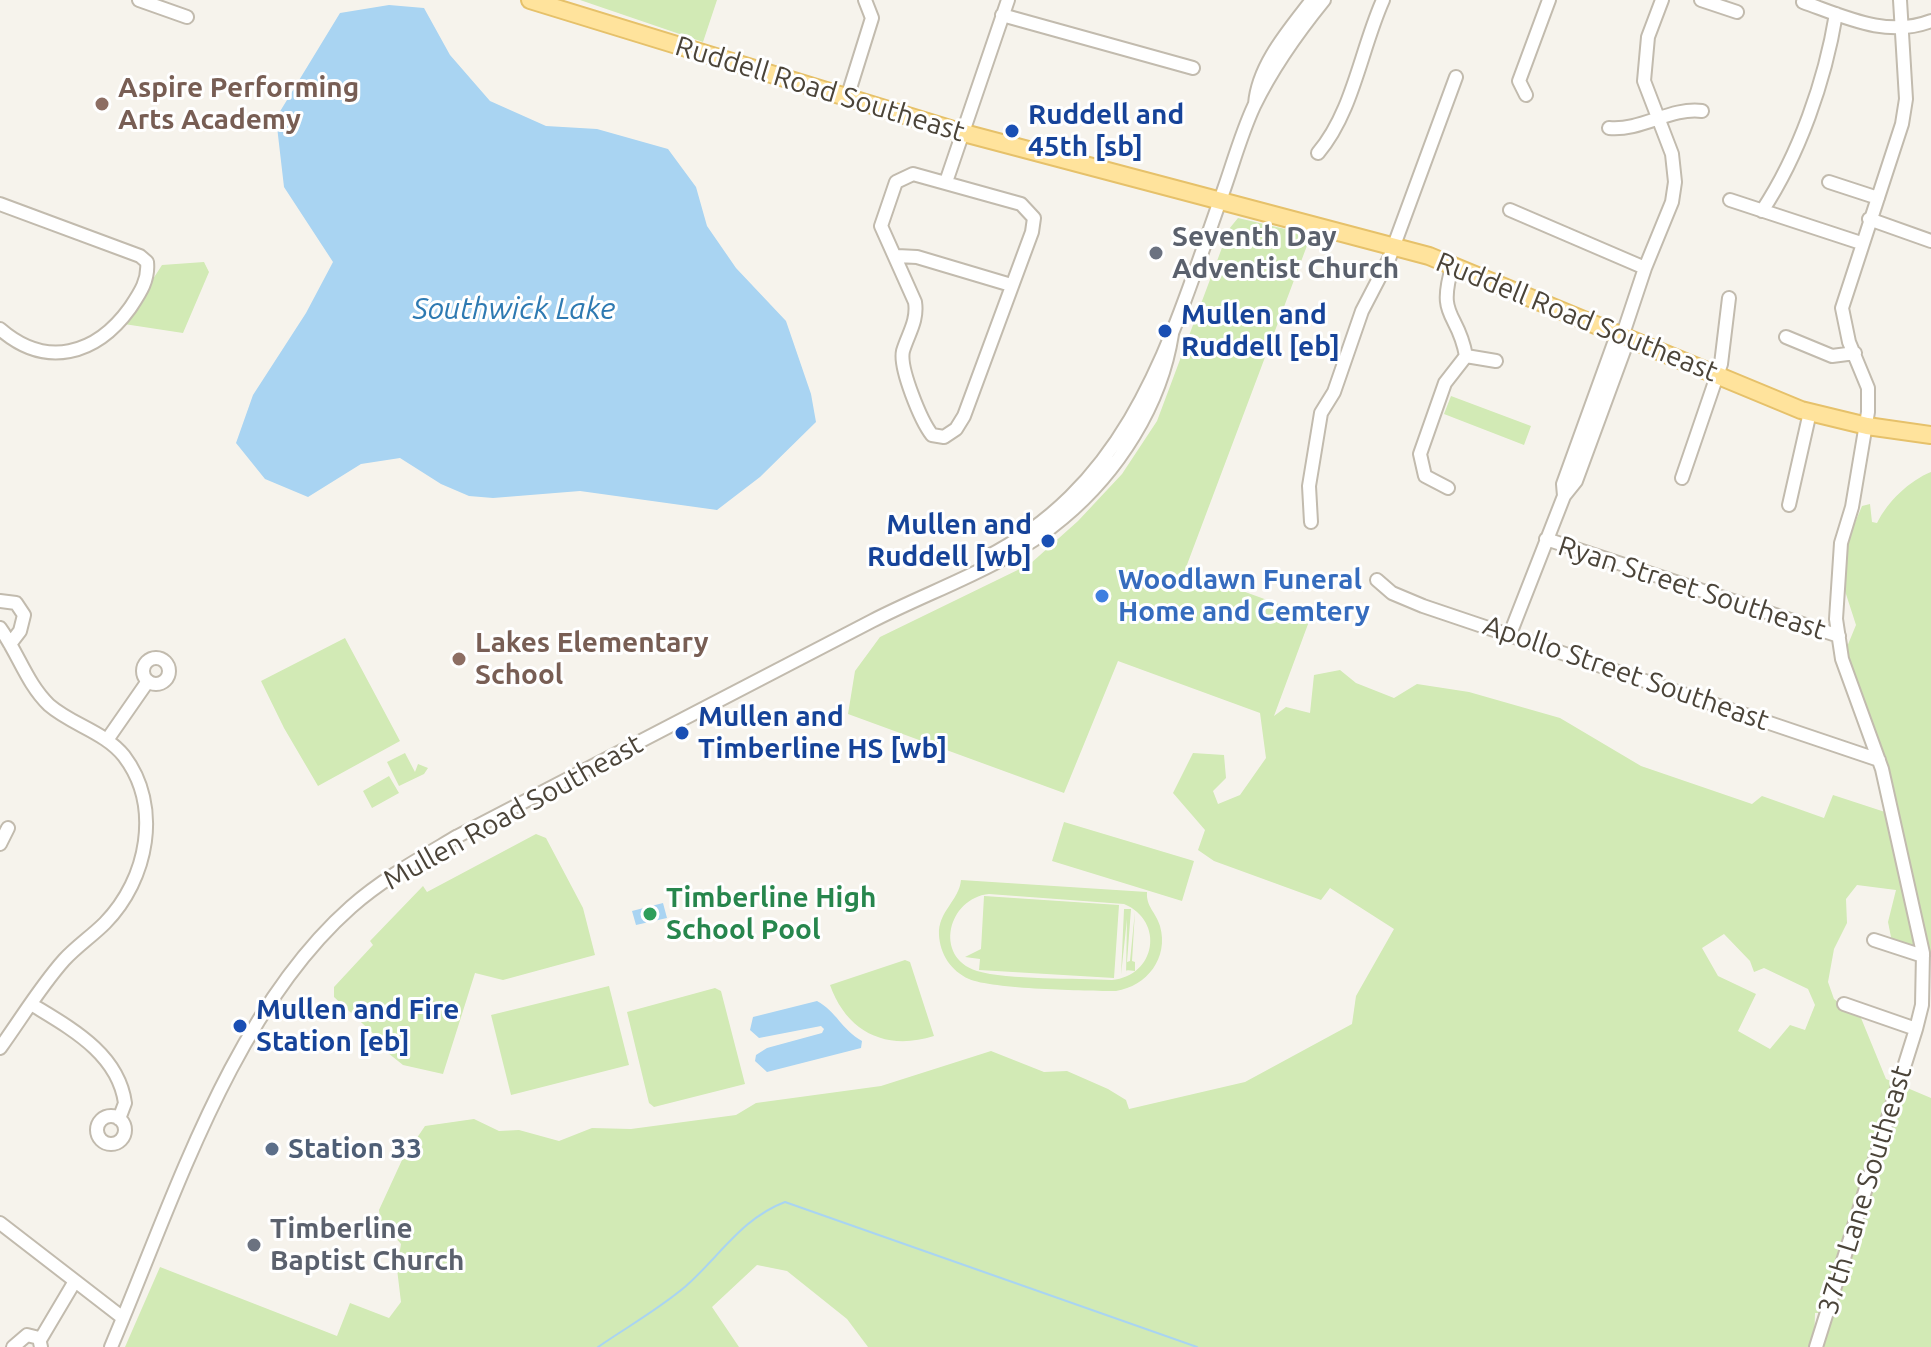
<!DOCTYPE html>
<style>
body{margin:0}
canvas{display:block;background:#f6f3ec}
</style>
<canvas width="1931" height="1347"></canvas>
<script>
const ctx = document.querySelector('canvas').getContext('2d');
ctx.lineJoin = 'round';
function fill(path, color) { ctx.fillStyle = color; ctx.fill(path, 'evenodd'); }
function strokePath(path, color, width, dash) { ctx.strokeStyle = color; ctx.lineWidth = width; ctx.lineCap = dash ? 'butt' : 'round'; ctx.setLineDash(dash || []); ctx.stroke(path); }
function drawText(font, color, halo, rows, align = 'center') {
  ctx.font = font + ' Ubuntu,sans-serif'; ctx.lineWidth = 6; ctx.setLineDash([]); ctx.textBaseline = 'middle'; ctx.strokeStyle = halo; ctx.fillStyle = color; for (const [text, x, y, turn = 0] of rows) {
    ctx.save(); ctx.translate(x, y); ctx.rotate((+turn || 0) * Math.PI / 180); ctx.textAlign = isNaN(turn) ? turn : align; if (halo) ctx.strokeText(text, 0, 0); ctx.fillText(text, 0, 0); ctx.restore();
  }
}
fill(new Path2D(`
 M580 0H717L703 42Z
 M1238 218 1311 235 1185 570 1311 616 1274 716 1286 707 1310 713 1314 675 1340 670 1356 683 1394 698 1417 684 1469 692 1560 718 1641 766 1752 804 1762 796 1824 818 1833 795 1885 812 1882 769 1842 659 1856 625 1845 591V568L1849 537 1862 506 1870 504 1872 522 1877 523C1888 501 1909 481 1931 472V957L1892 942 1888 922 1896 890 1857 885 1846 899 1847 923 1834 949 1828 982 1834 999 1861 1018 1886 1079 1931 1098V1347H1816L1826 1313H1815L1814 1347H868L847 1319 787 1271 757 1265 712 1307 739 1347H125L160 1267 337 1336 350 1303 389 1318 401 1302 397 1269 401 1244 380 1219 379 1210 402 1160 425 1126 474 1119 499 1131 519 1130 559 1141 592 1128 631 1129 736 1115 756 1103 881 1086 991 1051 1044 1072 1067 1071 1108 1089 1126 1100 1129 1109 1245 1082 1352 1024 1356 996 1394 929 1330 888 1321 900 1214 861 1198 850 1205 830 1173 793 1193 753 1224 755 1226 778 1213 791 1218 804 1240 795 1266 758 1260 713 1118 661 1064 793 848 714 855 671 880 637 1030 564 1078 521 1122 474 1157 421 1229 229ZM1724 934 1750 961 1754 972 1764 968 1808 989 1815 1005 1805 1030 1790 1025 1770 1049 1738 1031 1756 994 1718 976 1702 948Z
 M204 262 209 272 183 333 124 324 162 265Z
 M1451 396 1531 426 1524 445 1444 414Z
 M345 638 400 741 318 786 284 728 261 681Z
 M405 753 415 772 418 764 428 768 424 774 399 786 387 762Z
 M389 776 399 793 372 808 363 791Z
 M1064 822 1194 861 1182 901 1052 861Z
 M536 834 546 838 583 908 595 955 503 980 475 973 443 1074 403 1065 373 1041 377 1037 334 997V987L373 945 370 941 423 886 427 892Z
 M961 880 1147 892C1146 907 1156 912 1160 926 1169 958 1147 986 1116 991 1088 991 991 989 969 979 951 971 940 954 939 935 938 911 959 901 961 880ZM989 894 1124 904C1165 921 1156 976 1112 980 1078 978 1007 980 977 971 933 957 948 898 989 894Z
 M984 896 1119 905 1114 978 979 970 980 959 965 957 981 949Z
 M1124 909H1131L1127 962 1130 961 1135 911 1132 961 1135 962V971L1126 970V976L1127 919 1121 975Z
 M905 960 910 962 934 1036C887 1051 847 1033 830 985Z
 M609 986 629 1065 511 1095 491 1015Z
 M715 988 721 991 745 1084 654 1107 649 1103 627 1012Z`), '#d2eab5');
fill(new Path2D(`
 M389 5 424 8 450 55 490 101 546 126 597 129 668 149 696 187 707 226 736 268 786 321 811 394 816 422 760 477 717 510 580 491 493 498 469 496 441 484 400 458 361 464 308 497 265 479 236 443 253 395 306 313 333 262 284 187 276 118 340 13Z
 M663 903 667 918 636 925 632 911Z
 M817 1001C836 1011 842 1030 862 1041L861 1048 767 1072 755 1061 756 1055 767 1048 822 1033 824 1029 821 1026 759 1038 750 1030 753 1017Z`), '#a9d4f2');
strokePath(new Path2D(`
 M598 1347C627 1327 659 1309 686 1286 719 1257 742 1218 785 1202L1197 1347`), '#a9d4f2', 2);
const minor = new Path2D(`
 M139 0 187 17
 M1701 0 1737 12
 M1803 2C1845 17 1887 38 1931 21
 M1002 15 1193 68
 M1526 95 1519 81 1549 0
 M847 98 872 18 865 0
 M1255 104C1258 65 1289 30 1312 0
 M1609 128C1642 131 1670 107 1702 111
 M1318 153C1353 112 1361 49 1383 0
 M913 174 1021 204 1034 218 1032 232 964 416 956 429 944 437 932 435C921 421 899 368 903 351 908 334 918 321 915 302L881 226 896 182Z
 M946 182 1008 0
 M1829 182 1878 198
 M1730 200 1861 243
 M0 204 140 256 147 262C149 280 140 293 130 308 96 355 46 369 0 329
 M1510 210 1645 268
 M1762 211C1799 155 1825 81 1836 14
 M1869 219 1931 241
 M897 256 917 257 1011 285
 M1618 332 1563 484 1564 496 1576 481 1629 337
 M1623 334 1645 268 1672 202 1675 182 1672 154 1644 81 1648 37 1662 0
 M1786 337 1832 356 1855 353
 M1466 356 1496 361
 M1682 478 1721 364 1729 298
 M1448 488 1425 476 1420 454 1445 383 1466 356C1458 310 1436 320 1453 264
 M1789 505 1810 412
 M1311 522 1309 486 1321 413 1334 392 1362 311 1389 259 1456 77
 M1546 539 1839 636
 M985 558C1134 482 1171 338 1223 192 1233 164 1241 134 1254 106 1272 69 1298 32 1324 0
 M1377 580 1392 593 1423 606 1879 760
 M0 601 16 603 24 615 20 631 10 644
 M0 628C18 653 27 684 49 705 72 725 105 732 124 756 162 806 148 879 105 923 92 936 77 946 64 960 40 987 21 1019 0 1048
 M1510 634 1564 496
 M143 671a13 13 0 1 1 26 0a13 13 0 1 1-26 0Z
 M107 740 148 681
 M0 844 8 828
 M1874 940 1923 956
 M31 1004C70 1028 118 1053 125 1103L119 1119
 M1844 1004 1916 1029
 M97 1130a14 14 0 1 1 28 0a14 14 0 1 1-28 0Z
 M0 1223 123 1318
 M40 1340 75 1281
 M13 1347 27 1335 39 1338 41 1347
 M111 1347C173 1202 231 1013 351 907 384 878 421 858 458 836 596 764 734 692 872 621 936 588 1007 566 1063 518 1118 472 1161 405 1172 334
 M1816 1347 1916 1029 1922 1005 1923 953 1882 769 1842 659 1836 619 1841 543 1852 507 1868 412V388L1849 342 1842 308 1902 124 1906 99 1900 0`);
const major = new Path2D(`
 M530 0 960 132 1429 256 1801 410 1867 426 1931 435`);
strokePath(minor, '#c2bbae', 16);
strokePath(major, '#e6c16a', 20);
strokePath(minor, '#fff', 12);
strokePath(major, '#ffe39c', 16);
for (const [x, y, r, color] of [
 [102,104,8,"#8d6e63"],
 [1012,131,8,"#1a4fb4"],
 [1156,253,8,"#6b7280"],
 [1165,331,8,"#1a4fb4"],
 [1048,541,8,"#1a4fb4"],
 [1102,596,8,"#3f7fe0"],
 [459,659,8,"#8d6e63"],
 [682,733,8,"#1a4fb4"],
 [650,914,8,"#2e9e5b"],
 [240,1026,8,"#1a4fb4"],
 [272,1149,8,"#5c6f8a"],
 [254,1245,8,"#6b7280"]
]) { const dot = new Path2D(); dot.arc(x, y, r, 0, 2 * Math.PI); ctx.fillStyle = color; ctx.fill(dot); strokePath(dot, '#fff', 3); }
drawText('bold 28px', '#785e54', '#fff', [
 ["Aspire Performing",118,88],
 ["Arts Academy",118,120],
 ["Lakes Elementary",475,643],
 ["School",475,675]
], 'left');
drawText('28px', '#4b4439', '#fff', [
 ["Ruddell Road Southeast",820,89,17],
 ["Ruddell Road Southeast",1577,317,22],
 ["Ryan Street Southeast",1692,588,18],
 ["Apollo Street Southeast",1626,673,19],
 ["Mullen Road Southeast",513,812,-29],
 ["37th Lane Southeast",1865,1190,-73]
]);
drawText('bold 28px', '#164399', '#fff', [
 ["Ruddell and",1028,115],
 ["45th [sb]",1028,147],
 ["Mullen and",1181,315],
 ["Ruddell [eb]",1181,347],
 ["Mullen and",1032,525,"right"],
 ["Ruddell [wb]",1032,557,"right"],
 ["Mullen and",698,717],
 ["Timberline HS [wb]",698,749],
 ["Mullen and Fire",256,1010],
 ["Station [eb]",256,1042]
], 'left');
drawText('bold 28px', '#5b616d', '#fff', [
 ["Seventh Day",1172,237],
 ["Adventist Church",1172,269],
 ["Timberline",270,1229],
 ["Baptist Church",270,1261]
], 'left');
drawText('bold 28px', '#366cbe', '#fff', [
 ["Woodlawn Funeral",1118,580],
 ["Home and Cemtery",1118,612]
], 'left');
drawText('bold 28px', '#27864d', '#fff', [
 ["Timberline High",666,898],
 ["School Pool",666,930]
], 'left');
drawText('bold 28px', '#4e5e75', '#fff', [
 ["Station 33",288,1149]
], 'left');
drawText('italic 30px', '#2e7ab2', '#fff', [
 ["Southwick Lake",514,309]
]);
</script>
